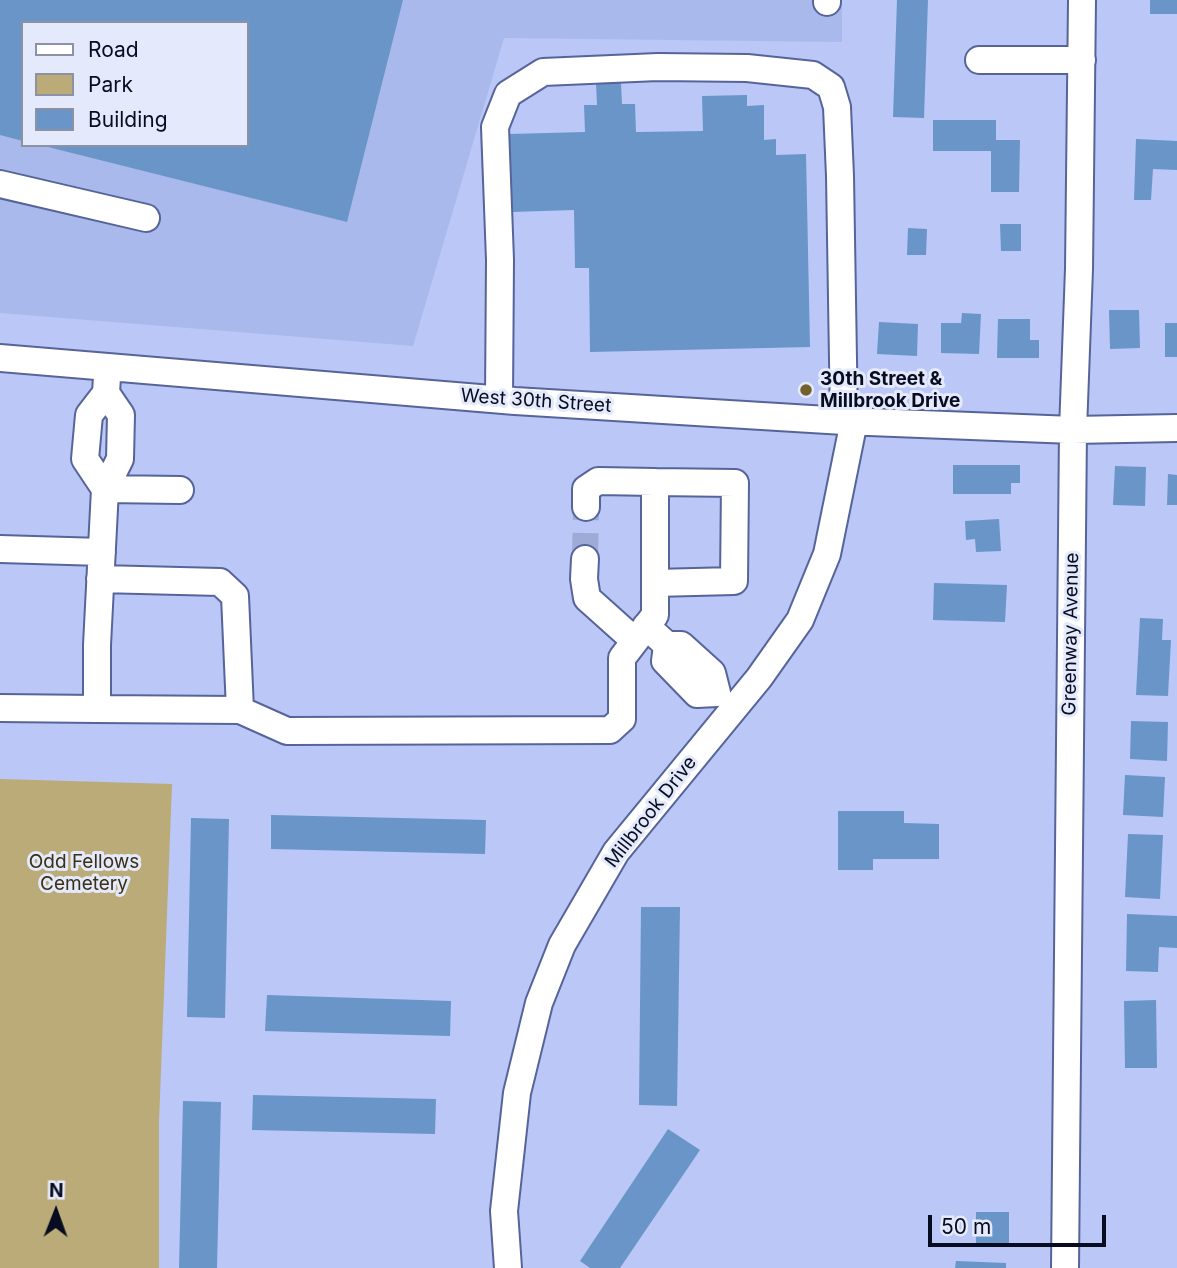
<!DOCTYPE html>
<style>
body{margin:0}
#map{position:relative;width:1177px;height:1268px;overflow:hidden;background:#bac7f7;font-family:Inter,sans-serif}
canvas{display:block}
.legend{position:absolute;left:21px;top:21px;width:228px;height:126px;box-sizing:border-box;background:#e4e9fc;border:2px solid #8c91a4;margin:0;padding:9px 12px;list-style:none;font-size:21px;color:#080c20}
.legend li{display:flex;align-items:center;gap:14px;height:35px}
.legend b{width:35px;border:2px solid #8c91a4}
.north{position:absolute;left:21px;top:1177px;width:70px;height:70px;-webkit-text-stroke:5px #e4e9fc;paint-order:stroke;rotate:1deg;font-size:19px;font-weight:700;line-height:28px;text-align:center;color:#080c20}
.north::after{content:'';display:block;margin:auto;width:24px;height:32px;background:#080c20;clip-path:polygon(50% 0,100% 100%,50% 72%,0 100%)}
.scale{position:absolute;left:928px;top:1215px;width:178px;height:32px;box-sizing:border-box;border:4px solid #080c20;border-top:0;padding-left:9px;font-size:21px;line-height:24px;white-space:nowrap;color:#080c20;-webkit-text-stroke:5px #e4e9fc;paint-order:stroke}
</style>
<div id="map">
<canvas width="1177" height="1268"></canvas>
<ul class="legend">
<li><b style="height:9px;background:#fff"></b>Road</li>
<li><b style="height:19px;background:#baab78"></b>Park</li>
<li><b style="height:19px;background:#6a95c8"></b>Building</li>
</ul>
<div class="north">N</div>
<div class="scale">50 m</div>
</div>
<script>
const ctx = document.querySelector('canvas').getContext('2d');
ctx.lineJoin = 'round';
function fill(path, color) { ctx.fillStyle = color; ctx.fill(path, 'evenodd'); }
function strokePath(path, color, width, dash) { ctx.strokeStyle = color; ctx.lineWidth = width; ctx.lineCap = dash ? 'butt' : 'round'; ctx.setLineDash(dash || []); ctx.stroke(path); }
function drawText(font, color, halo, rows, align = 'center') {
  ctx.font = font + ' Inter,sans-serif'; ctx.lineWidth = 6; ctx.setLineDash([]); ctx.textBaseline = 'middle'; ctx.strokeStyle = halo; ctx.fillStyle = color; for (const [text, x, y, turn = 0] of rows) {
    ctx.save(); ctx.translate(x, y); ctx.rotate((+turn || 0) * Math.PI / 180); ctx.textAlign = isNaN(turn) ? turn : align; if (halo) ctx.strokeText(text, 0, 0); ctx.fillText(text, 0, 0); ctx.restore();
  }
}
fill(new Path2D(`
 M0 0H842V42L504 38 413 346 0 313ZM23 23H247V145H23Z`), '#aab9ec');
fill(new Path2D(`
 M0 779 172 784 159 1122V1268H0Z`), '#baab78');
fill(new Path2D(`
 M0 0H403L347 222 44 146 247 145V23H23V141L0 135Z
 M897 0H928L924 118 893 117Z
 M1150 0H1177V14H1150Z
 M596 83H621L622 104H635L636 132 703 131 702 96 747 95V106L764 105V140L776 139V155L806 154 810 347 590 352 589 268H575L574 210 511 212 509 134 585 132 584 105H597Z
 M933 120H996V140H1020L1019 192H991V151H933Z
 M1136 139 1177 141V170L1153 169 1151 200H1134Z
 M1000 224H1021V251H1001Z
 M908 228 927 229 926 255H907Z
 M1109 310H1139L1140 348 1110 349Z
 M962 313 981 314 979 354 941 353V323H961Z
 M998 319H1030V340H1039V358H997Z
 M879 322 918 324 917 356 877 354Z
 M1165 323H1177V357H1165Z
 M953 465H1020V483H1011V494H953Z
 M1115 466 1146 467 1145 506 1113 505Z
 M1168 474 1177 475V505H1167Z
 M999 519 1001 551 976 552 975 539 966 540 965 521Z
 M934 583 1007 585 1005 622 933 620Z
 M1140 618 1163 619 1162 640H1171L1168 696 1136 695Z
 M1131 721 1168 722 1167 761 1130 759Z
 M1125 775 1165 777 1163 817 1123 815Z
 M838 811H904V823L939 824V859H873V870H838Z
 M271 815 486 820 485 854 271 849Z
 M191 818 229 819 225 1018 187 1017Z
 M1128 834 1163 835 1160 899 1125 897Z
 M641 907H680L677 1106 639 1105Z
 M1127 914 1177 916V948L1159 947 1158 972 1126 971Z
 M267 995 451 1001 450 1036 265 1031Z
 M1156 1000 1157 1068H1125L1124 1001Z
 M253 1095 436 1099 435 1134 252 1130Z
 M183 1101 221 1102 217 1268H179Z
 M668 1129 700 1150 620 1268H590L580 1261Z
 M976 1212H1009V1244H976Z
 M956 1261 1006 1263V1268H955Z`), '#6a95c8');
strokePath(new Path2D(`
 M585 559 586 507`), '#9fabd7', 26, [26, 13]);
const minor = new Path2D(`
 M827 2V0
 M979 60H1082
 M0 184 146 218
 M0 358 515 401 844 421 1073 430 1177 428
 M499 399 500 260 495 127 508 94 543 72 658 67 747 68 813 75 831 87 837 107 840 176 844 421
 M105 489 85 459 89 415 106 393 107 377
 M105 489 180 490
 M586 507V489L598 481 655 482
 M0 549 102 552
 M585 559 584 579 587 598 635 641
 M100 579 220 582 235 596 240 710
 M646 626 667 645H681L712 673 717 693 697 694 665 661 667 645
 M0 708 97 709V645L105 489 120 459 121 415 106 393
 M97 709 240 710 287 731 610 730 622 719V658L655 615V482L735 483 734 581 655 583
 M508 1268 504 1211 517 1093 539 1003 562 945 616 852 759 678 800 620 827 554 854 421
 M1065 1268 1073 430 1079 269 1082 0`);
strokePath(minor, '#566499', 30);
strokePath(minor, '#fff', 26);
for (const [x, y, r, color] of [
 [806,390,7,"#71612f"]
]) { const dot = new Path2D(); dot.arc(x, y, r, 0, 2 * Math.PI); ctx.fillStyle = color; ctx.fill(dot); strokePath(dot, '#e4e9fc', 2.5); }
drawText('bold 19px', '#080c20', '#e4e9fc', [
 ["30th Street &",820,379],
 ["Millbrook Drive",820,401]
], 'left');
drawText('19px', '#080c20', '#e4e9fc', [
 ["West 30th Street",536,401,4],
 ["Greenway Avenue",1071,634,-89],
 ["Millbrook Drive",651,812,-52]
]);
drawText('19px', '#3a3012', '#e4e9fc', [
 ["Odd Fellows",84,862],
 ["Cemetery",84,884]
]);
</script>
